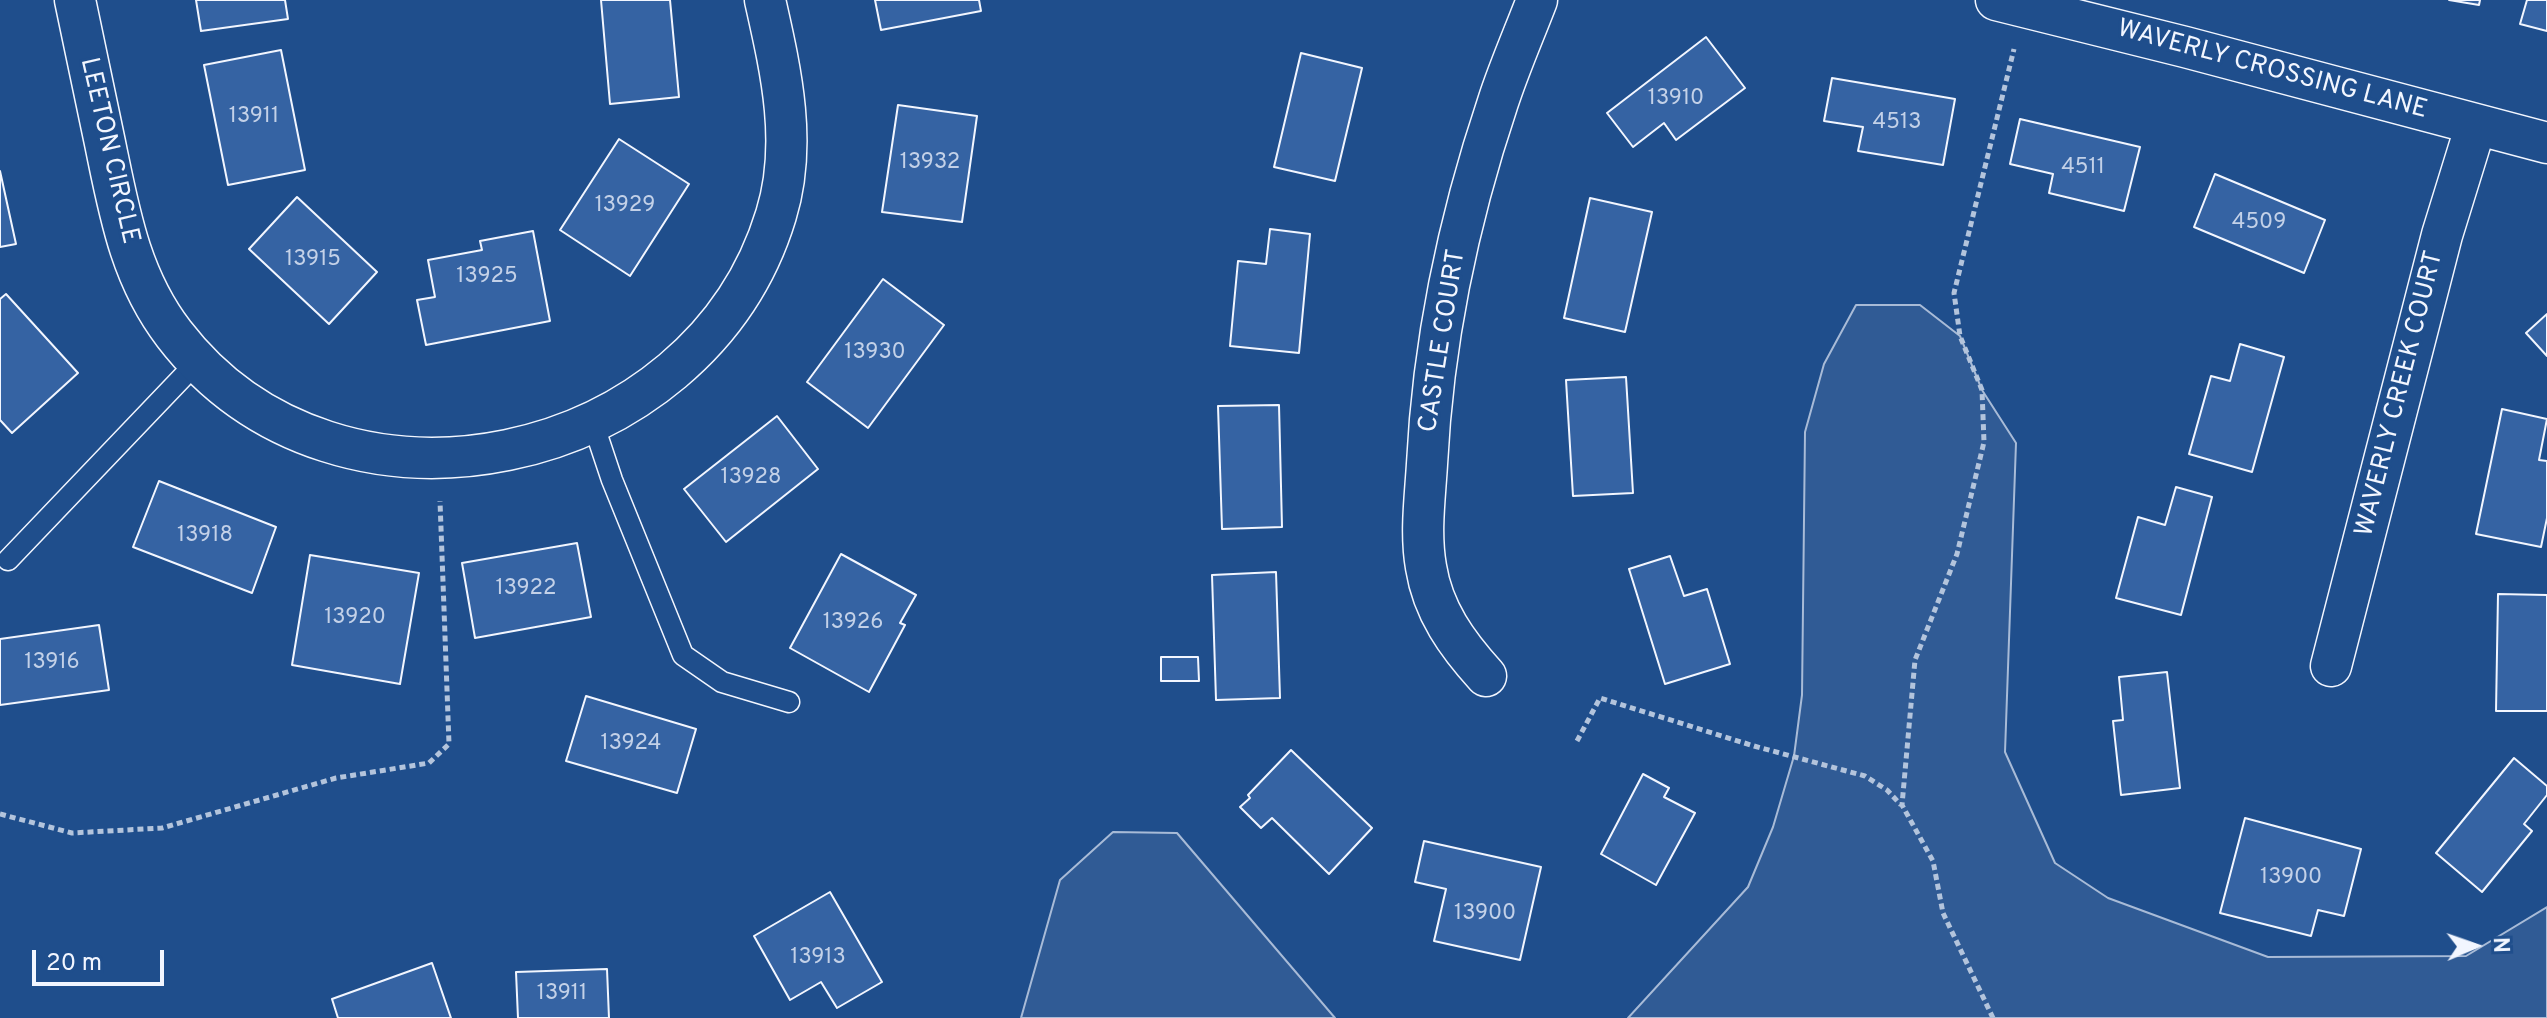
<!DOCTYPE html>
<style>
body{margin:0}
#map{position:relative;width:2547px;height:1018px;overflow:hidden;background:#1f4e8c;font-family:Overpass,sans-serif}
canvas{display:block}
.north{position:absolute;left:2435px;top:906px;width:80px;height:80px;-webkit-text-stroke:6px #1f4e8c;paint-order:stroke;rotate:88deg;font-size:22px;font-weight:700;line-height:32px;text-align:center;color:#f2f6ff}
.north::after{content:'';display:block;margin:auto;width:28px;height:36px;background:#f2f6ff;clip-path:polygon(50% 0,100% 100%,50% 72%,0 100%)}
.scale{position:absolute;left:32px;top:950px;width:132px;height:36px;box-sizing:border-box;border:4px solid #f2f6ff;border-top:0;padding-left:10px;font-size:24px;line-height:28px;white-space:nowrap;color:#f2f6ff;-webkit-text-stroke:6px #1f4e8c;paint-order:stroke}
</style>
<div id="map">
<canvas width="2547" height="1018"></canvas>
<div class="north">N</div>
<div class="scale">20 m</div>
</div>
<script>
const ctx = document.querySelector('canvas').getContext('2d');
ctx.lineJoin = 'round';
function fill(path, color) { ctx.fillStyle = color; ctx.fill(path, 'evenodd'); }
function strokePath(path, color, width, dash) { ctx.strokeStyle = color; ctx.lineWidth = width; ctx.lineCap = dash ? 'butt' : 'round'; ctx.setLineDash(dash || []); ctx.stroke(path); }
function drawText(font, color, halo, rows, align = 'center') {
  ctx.font = font + ' Overpass,sans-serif'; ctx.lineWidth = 6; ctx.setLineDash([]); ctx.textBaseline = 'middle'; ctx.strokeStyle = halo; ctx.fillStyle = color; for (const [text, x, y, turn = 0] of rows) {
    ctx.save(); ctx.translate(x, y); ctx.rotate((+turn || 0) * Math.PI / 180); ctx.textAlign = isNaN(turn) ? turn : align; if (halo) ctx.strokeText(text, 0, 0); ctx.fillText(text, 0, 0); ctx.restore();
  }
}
const built = new Path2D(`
 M1856 305H1920L1960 336 1982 390 2016 443 2005 752 2055 863 2108 898 2268 957 2466 956 2547 907V1018H1628L1748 887 1773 827 1794 756 1802 695 1805 432 1824 364Z
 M1113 832 1177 833 1335 1018H1021L1060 880Z`);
fill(built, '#305b95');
strokePath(built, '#a8bbd7', 2);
const building = new Path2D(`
 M196 0H285L288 19 201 31Z
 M601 0H670L679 97 610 104Z
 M875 0H979L981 11 881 30Z
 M2449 0H2480L2479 5Z
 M2527 0H2547V31L2520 24Z
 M1706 37 1745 88 1676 140 1664 123 1633 147 1607 113Z
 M281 50 305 170 228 185 204 65Z
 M1301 53 1362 68 1335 181 1274 167Z
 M1832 78 1955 99 1943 165 1858 151 1863 127 1824 121Z
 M898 105 977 116 962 222 882 212Z
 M2020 119 2140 147 2124 211 2049 193 2053 174 2010 164Z
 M619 139 689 184 630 276 560 230Z
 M0 171 16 244 0 247Z
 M2215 174 2325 220 2304 273 2194 227Z
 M297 197 377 272 329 324 249 249Z
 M1590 198 1652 212 1625 332 1564 318Z
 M1270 229 1310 234 1299 353 1230 346 1238 261 1266 264Z
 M533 231 550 321 426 345 417 300 435 297 428 260 482 250 480 241Z
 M883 279 944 325 868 428 807 382Z
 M6 294 78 373 12 433 0 420V299Z
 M2547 314V356L2526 333Z
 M2240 344 2284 357 2252 472 2189 454 2211 376 2230 381Z
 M1626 377 1633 493 1573 496 1566 380Z
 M1279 405 1282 527 1222 529 1218 406Z
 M2502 409 2547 419 2539 460 2547 461V518L2541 547 2476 534Z
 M777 416 818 469 726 542 684 489Z
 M159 481 276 527 252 593 133 547Z
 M2176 487 2212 497 2181 615 2116 598 2138 517 2165 525Z
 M577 543 591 617 475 638 462 563Z
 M841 554 916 595 900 623 905 625 869 692 790 648Z
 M310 555 419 573 400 684 292 665Z
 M1670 556 1684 596 1707 589 1730 664 1665 684 1629 569Z
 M1276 572 1280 698 1216 700 1212 575Z
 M2498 594 2547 595V711H2496Z
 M99 625 109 690 0 705V639Z
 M1161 657H1198L1199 681H1161Z
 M2167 672 2180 788 2121 795 2113 721 2123 720 2119 677Z
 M586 696 696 729 677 793 566 761Z
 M1291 750 1372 828 1329 874 1272 818 1261 828 1240 807 1250 798 1248 795Z
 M2514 758 2547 786V795L2524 824 2532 831 2482 892 2436 853Z
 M1643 774 1669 788 1664 797 1695 813 1656 885 1601 854Z
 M2245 818 2361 849 2344 916 2318 910 2311 936 2220 913Z
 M1424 841 1541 867 1520 960 1434 941 1446 889 1415 882Z
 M830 892 882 982 837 1008 821 982 790 1000 754 936Z
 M432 963 451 1018H338L332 999Z
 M607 969 609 1018H518L516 972Z`);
fill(building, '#3563a3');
strokePath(building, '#f2f6ff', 2);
const lane = new Path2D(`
 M593 423 612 480 683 655 722 682 789 702
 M8 560 199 360`);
const street = new Path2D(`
 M75 0C85 48 95 95 105 143 119 211 130 277 174 334 338 548 699 469 776 215 798 144 781 71 765 0
 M1996 0 2185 47 2547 143
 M2331 666 2442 235 2476 125
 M1486 676C1457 644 1433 611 1426 567 1420 533 1425 498 1427 464 1433 342 1459 218 1498 102 1509 68 1524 34 1537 0`);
strokePath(lane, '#f2f6ff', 23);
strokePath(street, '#f2f6ff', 43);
strokePath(new Path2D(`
 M1577 741 1600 698 1754 746 1865 776 1887 790 1901 805
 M0 814 72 833 162 828 336 778 429 763 449 744 440 501
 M1993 1018 1943 913 1933 861 1902 805 1915 660 1957 554 1984 442 1982 390 1960 336 1954 293 2014 49`), '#b3c4dc', 5, [6, 4]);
strokePath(lane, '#1f4e8c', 20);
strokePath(street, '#1f4e8c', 40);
drawText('22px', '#c3d1e8', null, [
 ["13910",1676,100],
 ["13911",254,118],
 ["4513",1897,124],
 ["13932",930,164],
 ["4511",2083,169],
 ["13929",625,207],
 ["4509",2259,224],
 ["13915",313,261],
 ["13925",487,278],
 ["13930",875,354],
 ["13928",751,479],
 ["13918",205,537],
 ["13922",526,590],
 ["13920",355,619],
 ["13926",853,624],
 ["13916",52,664],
 ["13924",631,745],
 ["13900",2291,879],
 ["13900",1485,915],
 ["13913",818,959],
 ["13911",562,995]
]);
drawText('26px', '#f2f6ff', '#1f4e8c', [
 ["WAVERLY CROSSING LANE",2272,71,15],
 ["LEETON CIRCLE",108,151,77],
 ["CASTLE COURT",1444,341,-81],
 ["WAVERLY CREEK COURT",2401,394,-76]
]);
</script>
